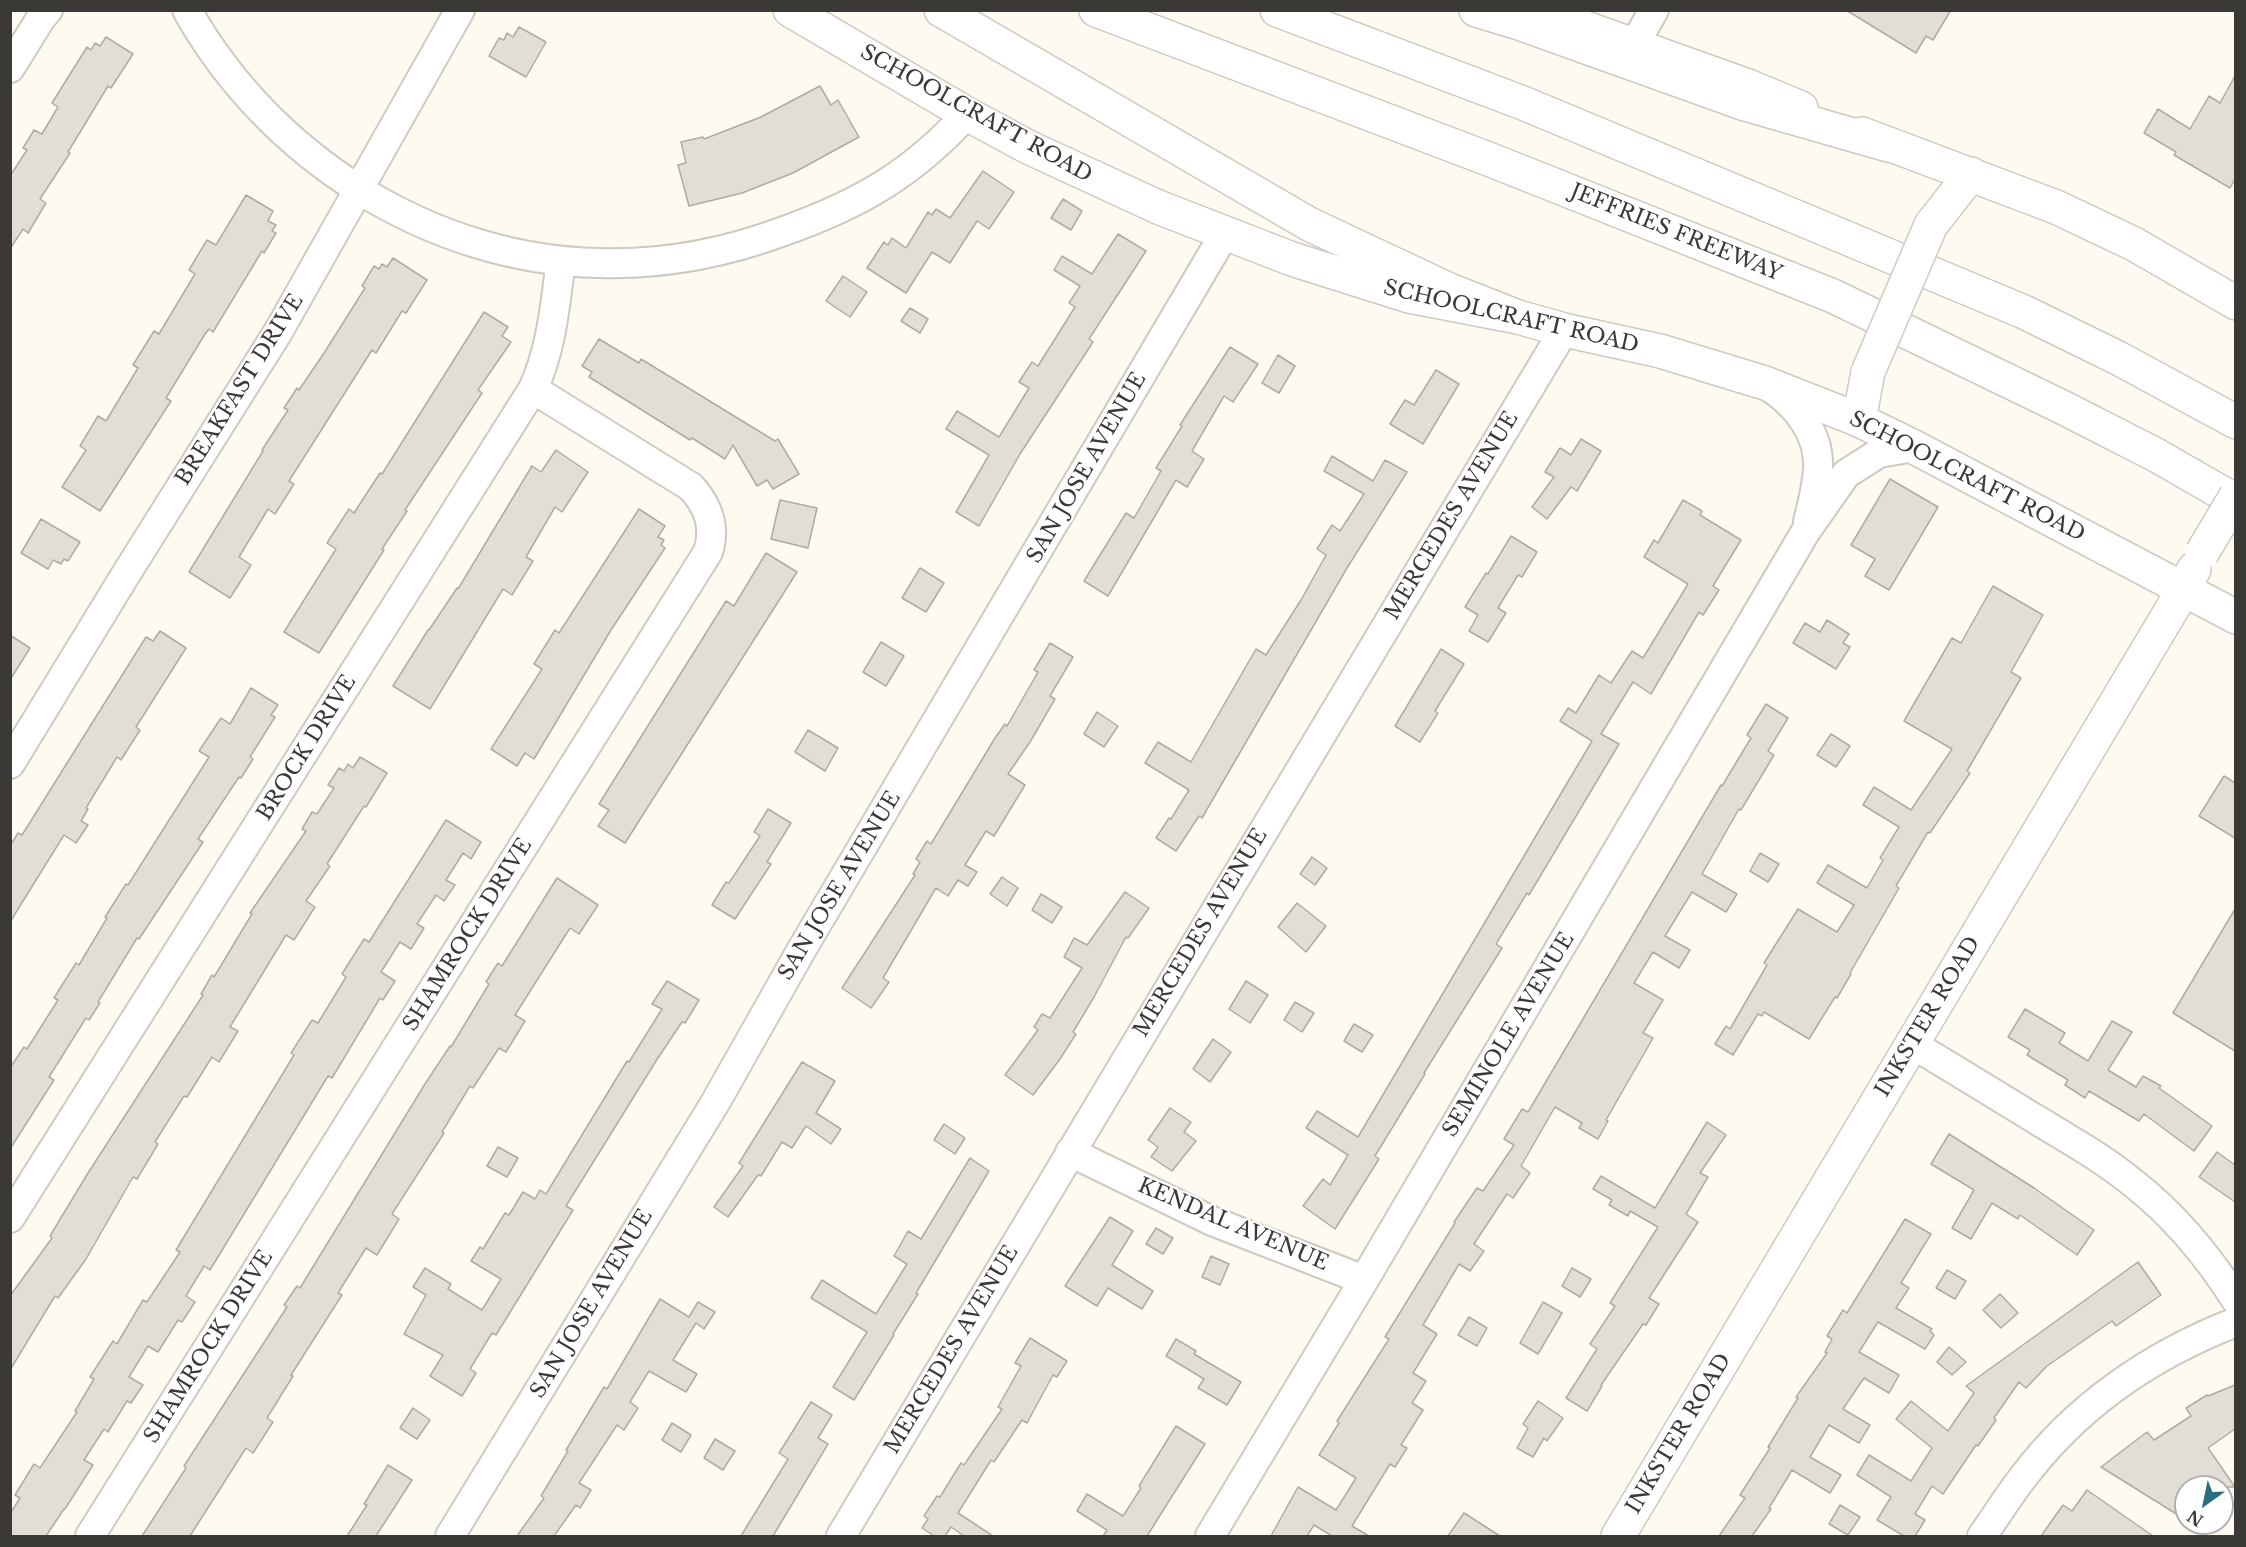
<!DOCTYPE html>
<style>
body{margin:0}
#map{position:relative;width:2246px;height:1547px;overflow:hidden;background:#fefaf2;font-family:"Libre Baskerville",serif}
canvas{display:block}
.frame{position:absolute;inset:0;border:12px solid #3b3936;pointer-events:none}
.north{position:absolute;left:2174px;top:1475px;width:60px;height:60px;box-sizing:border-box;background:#fff;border:2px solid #b1b0af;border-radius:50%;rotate:213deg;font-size:16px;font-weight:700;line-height:24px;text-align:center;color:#3b3936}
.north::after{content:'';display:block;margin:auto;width:21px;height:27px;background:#2a6d7f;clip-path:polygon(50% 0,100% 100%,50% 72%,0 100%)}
</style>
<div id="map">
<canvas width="2246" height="1547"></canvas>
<div class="frame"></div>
<div class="north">N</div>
</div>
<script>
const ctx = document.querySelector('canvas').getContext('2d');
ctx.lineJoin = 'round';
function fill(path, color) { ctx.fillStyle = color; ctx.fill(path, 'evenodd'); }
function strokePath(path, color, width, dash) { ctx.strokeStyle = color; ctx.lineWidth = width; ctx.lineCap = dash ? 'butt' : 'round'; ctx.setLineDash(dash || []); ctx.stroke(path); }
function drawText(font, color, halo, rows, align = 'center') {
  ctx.font = font + ' "Libre Baskerville",serif'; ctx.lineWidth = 4.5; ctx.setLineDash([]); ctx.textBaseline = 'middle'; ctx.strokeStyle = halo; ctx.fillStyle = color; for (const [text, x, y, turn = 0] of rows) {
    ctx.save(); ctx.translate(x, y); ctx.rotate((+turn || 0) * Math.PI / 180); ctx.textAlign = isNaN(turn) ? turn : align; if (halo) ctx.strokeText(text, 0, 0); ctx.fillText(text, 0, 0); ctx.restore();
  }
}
const building = new Path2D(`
 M1846 10H1951L1933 40 1926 36 1916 53Z
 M519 27 546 42 526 77 489 56 499 38 504 40 507 33 513 37Z
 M106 37 133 54 111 88 108 86 68 152 70 153 40 199 46 203 28 233 23 229 10 249V176L27 150 23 148 34 130 42 134 58 107 52 103 87 47 91 50 95 43 100 46Z
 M2235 76V179L2230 188 2174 155 2176 152 2144 133 2158 109 2190 129 2209 96 2220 103Z
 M820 86 831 105 838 100 859 137 793 173 742 193 689 206 678 165 686 163 681 142 703 137 704 139 761 117Z
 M983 171 1014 192 989 229 977 221 950 263 932 252 906 293 867 268 884 242 888 245 892 238 906 248 928 212 932 215 936 209 950 218Z
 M246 195 273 211 268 221 276 225 272 231 276 233 264 253 262 251 213 332 209 329 205 334 166 398 171 401 100 511 62 487 86 450 80 446 98 416 106 421 138 368 133 365 154 331 159 334 195 274 189 270 207 240 216 245Z
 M1063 199 1082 211 1071 230 1051 218Z
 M1118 234 1146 251 1089 339 1093 342 1020 454 979 526 956 512 989 455 946 429 957 411 999 437 1029 388 1019 382 1032 362 1038 366 1075 307 1069 303 1080 286 1054 270 1062 256 1092 274Z
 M393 258 427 280 406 313 402 311 376 353 372 350 289 481 294 484 275 514 268 509 239 557 251 565 230 598 189 572 263 451 262 450 288 410 284 408 297 388 299 390 326 350 365 288 362 286 374 266 379 269 382 264 387 267Z
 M843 276 867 292 850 317 826 301Z
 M910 308 928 319 920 333 901 321Z
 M484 312 508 327 502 336 511 342 478 390 482 393 405 510 407 511 382 549 384 550 319 653 284 632 336 549 327 543 349 509 354 513 380 473 382 474Z
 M599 339 639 363 641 359 775 441 778 439 799 474 773 489 767 480 757 486 733 445 725 459 692 438 690 440 589 377 592 372 582 366Z
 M1230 347 1258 364 1233 402 1224 396 1192 451 1204 459 1187 487 1176 480 1108 596 1084 581 1126 513 1134 518 1161 471 1156 468 1182 426 1180 425Z
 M1278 355 1295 366 1279 393 1262 383Z
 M1436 370 1459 384 1423 444 1390 424 1405 400 1414 405Z
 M1581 439 1601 451 1577 491 1571 487 1547 519 1532 507 1554 477 1545 472 1560 448 1571 455Z
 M556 450 588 472 562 512 555 507 526 557 533 561 512 595 503 589 430 709 393 686 428 630H429L457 588 458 589 532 466 541 472Z
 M1332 456 1373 481 1385 460 1407 472 1347 568 1202 818 1199 816 1176 851 1156 838 1169 818 1171 819 1189 790 1145 763 1158 742 1191 762 1256 649 1266 655 1301 600 1326 555 1317 549 1332 525 1340 531 1364 494 1324 471Z
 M1890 479 1938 507 1889 590 1865 576 1875 559 1851 545Z
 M780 500 817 508 808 548 771 539Z
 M1683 500 1702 511 1700 515 1741 540 1713 586 1719 590 1703 615 1699 612 1651 694 1633 682 1601 734 1619 744 1529 895 1527 893 1496 944 1502 948 1424 1073 1425 1074 1375 1156 1379 1159 1335 1229 1303 1206 1323 1179 1330 1185 1348 1155 1306 1128 1317 1111 1358 1137 1592 741 1560 721 1568 708 1576 713 1599 675 1611 683 1632 651 1643 658 1688 584 1644 557 1654 540 1658 543Z
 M639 509 665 526 658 537 664 540 661 545 665 548 611 630 534 759 525 753 517 766 491 749 542 669 534 664 555 630 559 633Z
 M41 519 80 542 68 561 64 559 61 564 53 560 48 569 21 553Z
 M1511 536 1537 552 1522 577 1518 575 1498 608 1506 613 1488 642 1469 631 1478 615 1465 607 1486 573 1488 574Z
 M766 553 797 572 625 843 598 826 609 810 599 804 726 601 734 606Z
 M920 568 944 583 926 612 902 598Z
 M1993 586 2043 615 2011 672 2021 678 1967 771 1970 773 1930 833 1928 832 1896 886 1899 888 1850 973 1851 974 1837 998 1835 997 1809 1039 1764 1012 1762 1016 1758 1014 1733 1055 1715 1044 1726 1026 1730 1029 1767 965 1764 963 1798 909 1837 932 1854 905 1817 883 1828 865 1867 888 1883 860 1880 858 1899 827 1863 805 1874 787 1911 810 1952 749 1904 721 1952 638 1961 643Z
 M1827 620 1849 634 1843 643 1850 647 1836 669 1793 643 1805 623 1820 632Z
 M160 631 186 648 136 727 140 730 121 760 117 757 86 808 88 809 81 821 88 825 76 843 64 835 10 922V846L18 833 22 835 146 637 153 641Z
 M10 635 30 648 10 680Z
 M881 642 904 656 886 686 863 672Z
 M1050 643 1073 657 1050 696 1055 699 1030 742 1008 774 1025 785 994 836 986 831 965 865 977 872 968 886 958 880 948 896 936 888 883 978 889 982 871 1008 842 988 915 875 913 874 920 862 916 859 927 841 931 844 995 738 1005 724 1007 726 1038 672 1034 670Z
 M1441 649 1464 664 1435 711 1438 713 1420 742 1395 726Z
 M251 688 278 705 271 715 275 717 250 757 253 759 241 778 239 777 198 839 203 842 139 939 137 938 98 1002 100 1003 89 1020 86 1018 49 1077 54 1080 10 1149V1068L24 1047 27 1049 58 1000 54 998 76 963 79 965 107 918 105 917 126 884 128 885 209 757 199 751 221 718 230 724Z
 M1766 704 1788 718 1768 751 1774 755 1741 810 1739 809 1702 874 1737 894 1726 912 1692 892 1665 936 1690 950 1679 968 1653 952 1634 983 1663 1000 1643 1033 1653 1038 1606 1120 1608 1121 1598 1139 1579 1128 1582 1123 1555 1107 1521 1166 1530 1173 1513 1198 1507 1194 1474 1244 1484 1251 1470 1271 1459 1264 1423 1325 1437 1334 1413 1373 1426 1381 1412 1403 1423 1410 1401 1445 1407 1448 1395 1467 1390 1464 1352 1526 1369 1536H1332L1314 1525 1307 1536H1271L1298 1487 1336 1510 1356 1478 1319 1455 1339 1423 1337 1421 1389 1339 1385 1337 1455 1223 1454 1222 1477 1188 1483 1191 1514 1145 1504 1139 1522 1109 1528 1112 1721 785 1722 786 1751 738 1747 735Z
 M1097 712 1118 726 1104 747 1084 734Z
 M808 730 838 748 825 771 795 752Z
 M1831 734 1850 746 1836 767 1817 755Z
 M360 757 387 773 366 807 364 806 327 864 330 866 306 901 315 907 294 940 286 935 230 1027 238 1031 219 1062 212 1057 187 1097 184 1096 155 1142 158 1144 137 1179 133 1177 86 1259 58 1298 55 1296 10 1370V1296L52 1238 50 1236 88 1173 203 995 201 994 212 975 214 977 252 914 250 913 306 831 302 829 312 812 317 814 334 788 328 785 339 768 344 771 348 764 353 768Z
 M2224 776 2235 783V838L2199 816Z
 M768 809 791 823 767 862 771 864 735 919 712 905 726 882 729 883 760 836 754 832Z
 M446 820 481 842 471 859 463 853 446 880 455 885 444 901 436 895 417 924 424 928 411 949 400 942 381 972 395 981 383 1000 380 998 332 1078 328 1076 210 1270 204 1266 186 1296 195 1302 182 1322 178 1320 158 1352 148 1346 129 1377 143 1385 131 1403 127 1401 108 1432 104 1429 84 1460 93 1465 65 1509H64L46 1536H10V1514L20 1498 15 1495 34 1464 40 1468 77 1412 75 1411 94 1379 90 1377 113 1341 117 1344 143 1300 147 1302 180 1252 176 1250 294 1055 291 1053 312 1020 318 1023 346 977 342 974 364 939 369 942Z
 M1760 853 1779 864 1768 882 1750 871Z
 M1312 857 1327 868 1315 885 1300 874Z
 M1002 877 1018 888 1007 906 990 894Z
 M557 878 598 905 579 934 570 928 515 1015 525 1021 506 1052 499 1048 473 1088 470 1086 442 1132 444 1133 392 1214 399 1219 377 1255 366 1248 338 1293 342 1295 291 1375 293 1376 267 1418 273 1422 253 1453 246 1448 190 1536H142L186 1468 184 1466 287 1307 284 1305 297 1286 300 1288 425 1084 450 1046 451 1047 489 984 486 982 498 963 502 966Z
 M1125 892 1149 908 1128 938 1126 937 1094 997 1073 1032 1076 1034 1060 1059 1033 1095 1005 1075 1038 1030 1034 1027 1042 1014 1050 1018 1082 968 1064 957 1074 938 1087 945Z
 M1041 894 1062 907 1052 923 1032 910Z
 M1297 903 1326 926 1306 952 1278 927Z
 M2235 909V1051L2173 1013Z
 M667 981 699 1000 685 1023 682 1022 656 1061 566 1206 573 1210 496 1335 492 1333 470 1369 476 1373 462 1396 430 1376 443 1355 404 1334 426 1295 413 1287 425 1268 451 1284 448 1289 482 1310 501 1279 471 1261 480 1247 483 1249 505 1213 509 1215 523 1192 535 1199 540 1190 546 1194 627 1061 629 1062 662 1009 652 1004Z
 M1246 981 1268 995 1250 1023 1229 1009Z
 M1295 1002 1314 1013 1302 1032 1284 1020Z
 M2025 1009 2065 1033 2059 1043 2088 1061 2112 1021 2132 1032 2108 1070 2136 1087 2143 1076 2161 1086 2159 1088 2212 1126 2194 1151 2144 1114 2139 1121 2089 1091 2085 1098 2065 1085 2068 1080 2027 1055 2030 1050 2008 1037Z
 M1354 1024 1373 1035 1362 1052 1344 1041Z
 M1213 1039 1231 1052 1210 1082 1193 1069Z
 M802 1062 835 1081 816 1113 841 1129 831 1144 806 1126 792 1148 782 1142 761 1176 758 1175 728 1217 714 1207 743 1166 739 1163Z
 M1170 1108 1191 1122 1184 1132 1196 1141 1172 1171 1151 1157 1158 1147 1148 1140Z
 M1707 1122 1726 1135 1700 1173 1708 1177 1686 1214 1698 1222 1649 1298 1659 1304 1646 1325 1643 1324 1601 1385 1602 1386 1587 1411 1566 1398 1597 1349 1590 1344 1615 1306 1610 1303 1658 1227 1630 1211 1628 1216 1609 1205 1612 1200 1593 1189 1601 1176 1655 1208Z
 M944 1124 965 1138 955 1154 934 1140Z
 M1949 1134 2034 1188 2094 1230 2077 1255 2020 1215 2018 1219 1992 1203 1971 1239 1952 1228 1974 1190 1931 1164Z
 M498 1147 518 1158 507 1177 487 1166Z
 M2217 1152 2235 1165V1202L2199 1177Z
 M970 1158 989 1171 916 1293 918 1294 893 1334 894 1335 854 1400 833 1387 867 1332 811 1298 822 1280 876 1314 907 1264 894 1256 908 1231 921 1239Z
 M1110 1217 1133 1231 1112 1265 1153 1291 1142 1309 1108 1288 1097 1306 1065 1286Z
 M1905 1219 1931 1234 1901 1283 1909 1288 1896 1308 1932 1329 1930 1331 1934 1335 1925 1349 1878 1322 1859 1352 1899 1375 1889 1393 1864 1378 1843 1409 1870 1425 1859 1443 1829 1425 1810 1457 1841 1475 1830 1493 1792 1470 1769 1508 1771 1509 1752 1536H1719L1745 1498 1740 1495 1770 1448 1768 1447 1798 1398 1796 1397 1827 1353 1825 1352 1832 1339 1827 1336 1843 1310 1847 1313Z
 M1156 1228 1173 1238 1163 1254 1146 1244Z
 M1211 1256 1229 1264 1220 1285 1202 1277Z
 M2138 1262 2161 1295 2116 1326 2112 1321 2047 1366 2026 1388 2019 1382 1994 1418 1996 1420 1978 1446 1976 1445 1943 1494 1932 1486 1915 1514 1925 1520 1915 1536H1904L1877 1520 1891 1497 1857 1475 1869 1455 1911 1481 1932 1448 1896 1419 1911 1401 1948 1431 1974 1393 1966 1386Z
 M1572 1268 1591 1279 1580 1297 1562 1286Z
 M1947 1270 1966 1281 1955 1299 1936 1288Z
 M2000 1294 2018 1313 2001 1328 1983 1310Z
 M660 1299 689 1317 698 1302 715 1312 704 1329 696 1323 673 1360 697 1374 686 1392 649 1371 630 1402 638 1408 624 1430 617 1425 579 1483 591 1490 580 1508 576 1505 554 1536H517L544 1498 541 1496 568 1451 566 1450 604 1387 607 1389Z
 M1543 1302 1562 1313 1538 1354 1520 1343Z
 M1469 1317 1487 1328 1477 1346 1458 1335Z
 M1030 1338 1067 1361 1057 1377 1053 1375 1027 1423 1022 1420 994 1462 991 1460 958 1513 993 1536H964L951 1527 945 1536H934L922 1528 928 1519 924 1516 937 1496 940 1497 961 1463 964 1465 1002 1409 998 1407 1021 1366 1015 1363Z
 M1176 1339 1196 1351 1194 1354 1241 1382 1227 1405 1198 1388 1204 1379 1166 1356Z
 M1949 1347 1966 1362 1952 1375 1937 1362Z
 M2235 1385V1429L2208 1448 2235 1487H2186V1503L2178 1515 2101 1467 2147 1432 2154 1440 2191 1416 2186 1408 2207 1395 2208 1396Z
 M1538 1401 1563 1418 1547 1441 1544 1438 1533 1457 1517 1448 1528 1428 1523 1424Z
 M811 1402 832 1415 818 1438 828 1444 773 1536H741L788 1459 779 1453Z
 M413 1408 430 1420 417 1439 400 1428Z
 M672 1423 691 1435 681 1452 662 1440Z
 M1176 1426 1205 1444 1147 1536H1103L1107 1530 1077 1511 1087 1494 1123 1516 1141 1488 1139 1486Z
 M715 1439 735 1451 723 1470 704 1458Z
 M388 1465 412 1480 376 1536H347L367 1505 364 1504Z
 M2087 1490 2153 1536H2041L2063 1505 2072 1511Z
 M1840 1505 1860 1517 1848 1535 1829 1524Z
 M1464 1513 1500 1536H1448Z`);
fill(building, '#e2ded6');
strokePath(building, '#afaba4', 1.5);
const minor = new Path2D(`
 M187 10C269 157 431 260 599 263 662 265 725 253 784 231 860 204 912 174 967 114
 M1634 45 1654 10
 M10 68 41 18 48 10
 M1771 388C1796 405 1819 433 1818 466 1818 484 1812 504 1808 522
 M10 764 126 574 278 332 460 10
 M1912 1044C1954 1069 1996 1095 2037 1120 2070 1140 2104 1159 2133 1183 2174 1215 2208 1256 2236 1300
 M1070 1152 1212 1221 1364 1280
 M10 1218 533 389C552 348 555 304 561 261
 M90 1536 708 552C716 527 709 507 691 487L533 389
 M450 1536 715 1103 802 949 1225 233
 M841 1536 1564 330
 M1210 1536 1364 1280 1806 531 1846 474 1879 453 1914 447
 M1982 1536C1995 1518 2007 1498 2021 1480 2075 1407 2151 1355 2236 1322`);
const major = new Path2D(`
 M790 10 967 114 1028 147 1158 207 1292 259 1409 296 1518 317 1564 330 1660 351 1765 383 1859 420 1914 447 2236 617
 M1535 10 1748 86 1801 108
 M1862 134 2056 207 2134 244 2236 303
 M1931 225 1971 174
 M1859 420 1868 372
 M1618 1536 2184 589 2194 569`);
const highway = new Path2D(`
 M941 10 1309 224 1447 289 1518 317
 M1096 10 1491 160 1833 296 2062 407 2156 455 2236 501
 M1277 10 1523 103 2024 312 2118 358 2236 422
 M1476 10 1519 23 1745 104 1888 145`);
strokePath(minor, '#cecac2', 32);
strokePath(major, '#cecac2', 36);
strokePath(highway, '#cecac2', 36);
strokePath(minor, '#fff', 28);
strokePath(major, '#fff', 33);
strokePath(highway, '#fff', 33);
const majorBridge = new Path2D(`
 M1868 372 1931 225
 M2202 553 2236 496`);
strokePath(majorBridge, '#cecac2', 36, []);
strokePath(majorBridge, '#fff', 33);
drawText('21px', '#3b3936', '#fff', [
 ["SCHOOLCRAFT ROAD",976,114,29],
 ["JEFFRIES FREEWAY",1676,233,22],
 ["SCHOOLCRAFT ROAD",1511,317,13],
 ["BREAKFAST DRIVE",240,390,-58],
 ["SAN JOSE AVENUE",1087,468,-60],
 ["SCHOOLCRAFT ROAD",1967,477,27],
 ["MERCEDES AVENUE",1452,516,-59],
 ["BROCK DRIVE",307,748,-58],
 ["SAN JOSE AVENUE",840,886,-59],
 ["MERCEDES AVENUE",1201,933,-59],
 ["SHAMROCK DRIVE",468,935,-58],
 ["INKSTER ROAD",1928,1017,-59],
 ["SEMINOLE AVENUE",1509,1035,-59],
 ["KENDAL AVENUE",1233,1225,23],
 ["SAN JOSE AVENUE",592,1304,-59],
 ["SHAMROCK DRIVE",209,1347,-58],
 ["MERCEDES AVENUE",952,1350,-59],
 ["INKSTER ROAD",1679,1434,-59]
]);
</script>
